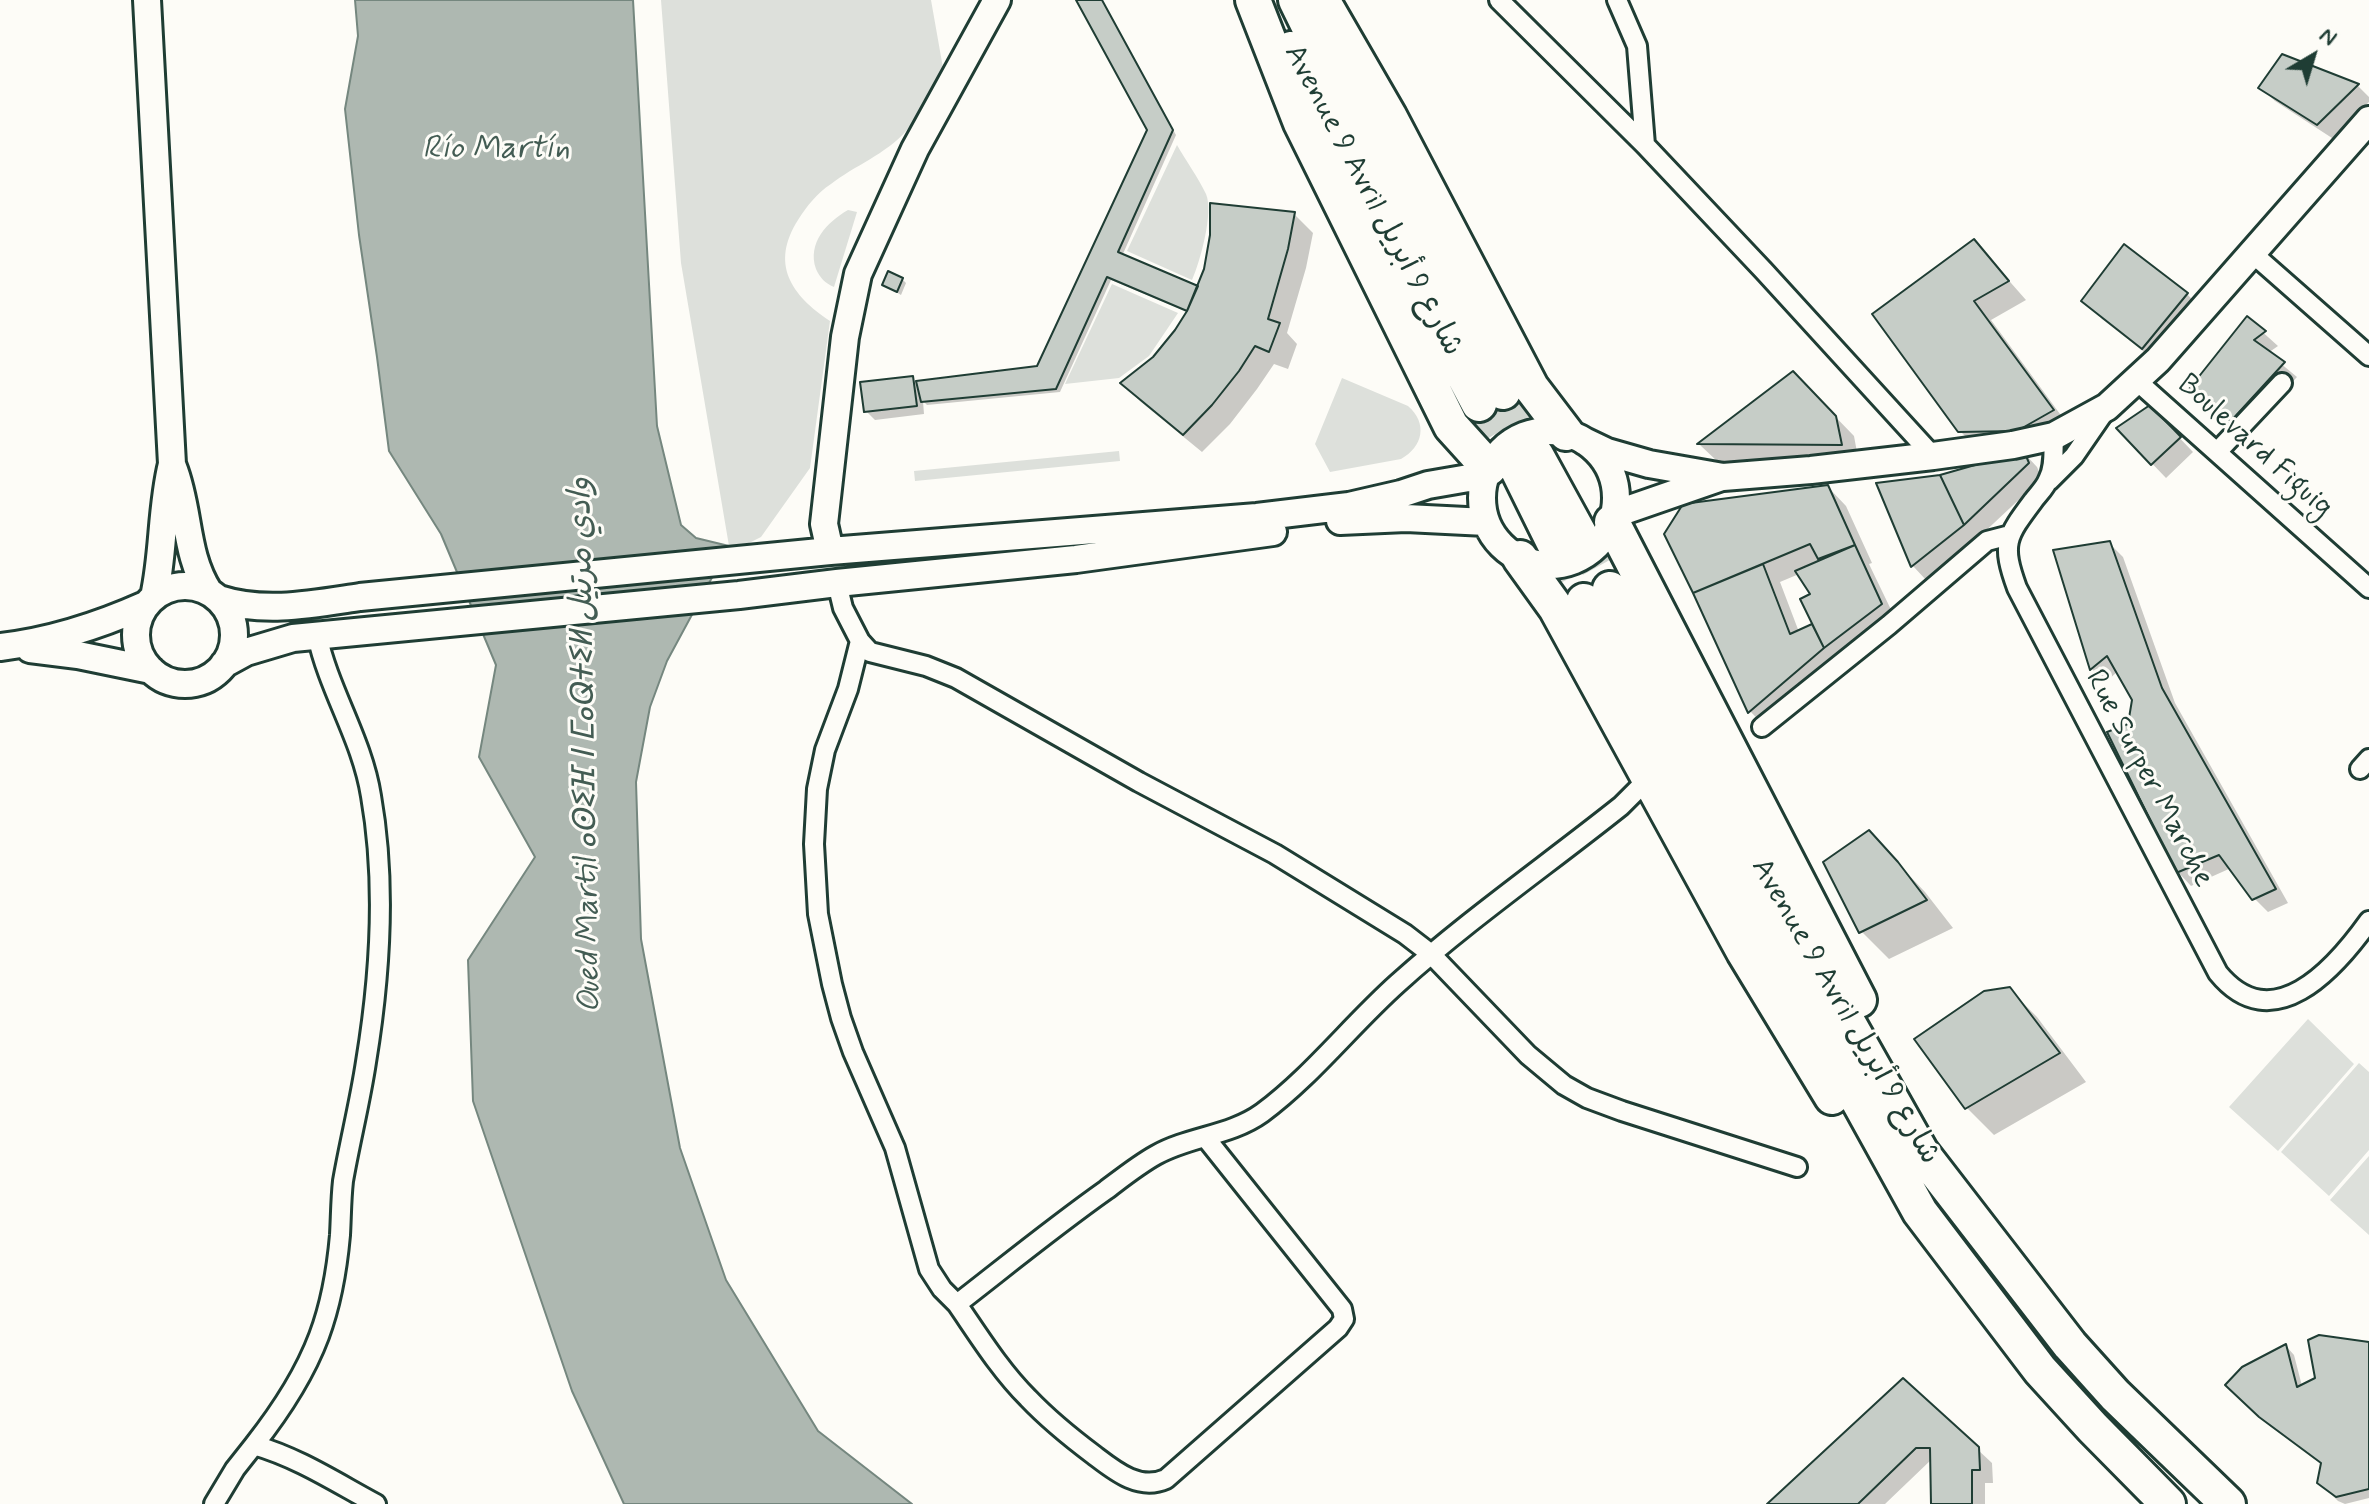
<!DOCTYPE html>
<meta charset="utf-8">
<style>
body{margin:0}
#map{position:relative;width:2369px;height:1504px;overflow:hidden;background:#fdfcf7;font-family:Mynerve,sans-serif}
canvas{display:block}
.north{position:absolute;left:2273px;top:16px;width:80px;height:80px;-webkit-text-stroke:6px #fdfcf7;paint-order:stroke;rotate:38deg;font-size:22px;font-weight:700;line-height:32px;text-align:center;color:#1f3d34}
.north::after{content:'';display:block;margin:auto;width:28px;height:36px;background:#1f3d34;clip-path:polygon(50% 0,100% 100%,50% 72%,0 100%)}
</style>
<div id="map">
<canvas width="2369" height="1504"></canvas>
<div class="north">N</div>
</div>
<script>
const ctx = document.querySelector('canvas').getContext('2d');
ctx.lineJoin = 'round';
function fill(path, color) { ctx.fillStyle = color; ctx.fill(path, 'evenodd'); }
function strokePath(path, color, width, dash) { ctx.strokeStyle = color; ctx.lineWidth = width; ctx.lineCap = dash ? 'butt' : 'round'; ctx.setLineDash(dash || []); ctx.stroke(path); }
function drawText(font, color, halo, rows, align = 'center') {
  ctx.font = font + ' Mynerve,"Playpen Sans Arabic","Noto Sans Tifinagh",sans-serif'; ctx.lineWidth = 6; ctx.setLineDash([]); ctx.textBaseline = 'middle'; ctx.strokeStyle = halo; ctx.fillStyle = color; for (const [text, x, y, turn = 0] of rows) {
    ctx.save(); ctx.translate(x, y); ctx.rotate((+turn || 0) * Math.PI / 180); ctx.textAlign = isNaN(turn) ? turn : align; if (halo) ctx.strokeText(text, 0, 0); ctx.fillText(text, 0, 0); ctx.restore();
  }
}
fill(new Path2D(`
 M661 0H931L943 68C932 86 919 115 906 131 886 154 854 166 831 184 817 193 807 206 798 220 770 264 791 295 830 321L810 468 761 537 747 544 729 546 681 263Z
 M1177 145C1186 161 1198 177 1206 194 1214 212 1200 262 1192 280L1127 251Z
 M848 210 857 212 834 287C825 283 820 278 816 269 807 243 827 222 848 210Z
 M1112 284 1178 313 1149 356 1119 378 1065 384Z
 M1342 378 1408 406C1428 423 1423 447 1401 459L1330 472 1315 444Z
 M1119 451 1120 461 915 481 914 471Z
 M2308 1019 2354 1064 2278 1151 2229 1107Z
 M2359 1063 2369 1072V1150L2329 1196 2281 1152Z
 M2369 1156V1235L2330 1200Z`), '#dde0db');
const water = new Path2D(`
 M355 0H633L657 426 681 525 696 538 729 546 667 661 650 707 636 782 641 939 680 1148 726 1280 818 1431 912 1504H624L572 1391 473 1101 468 960 535 857 479 757 496 665 441 534 389 451 377 357 359 235 345 109 358 36Z`);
fill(water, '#aeb8b1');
strokePath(water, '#75877f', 2);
fill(new Path2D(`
 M1079 0H1102L1176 135 1122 256 1198 289 1294 214 1313 233 1306 268 1287 333 1297 344 1288 369 1274 364 1257 389 1230 424 1202 452 1141 402 1123 384 1154 358 1188 312 1111 280 1060 392 927 405 923 401 924 414 875 420 866 411 912 378 917 383 1038 368 1149 130Z
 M2283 57 2358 86 2369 97V102L2332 138 2275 101 2261 88Z
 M1974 241 2026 300 1991 320 2071 429 1979 450 1960 431Z
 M902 279 906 283 901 295 884 285Z
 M2187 294 2205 313 2162 366 2102 319 2084 300Z
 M2248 319 2278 346 2268 353 2297 377 2245 434 2206 402 2192 389Z
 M1793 373 1854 436 1859 463 1718 462 1700 445Z
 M2150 407 2193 452 2166 478 2119 429Z
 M2024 453 2037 467 2042 478 1978 538 1926 580 1913 566 1879 484 1941 477Z
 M1828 487 1846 506 1872 563 1869 564 1895 618 1768 730 1750 711 1666 534ZM1799 574 1814 595 1815 625 1799 632 1780 582Z
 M2109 543 2123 557 2175 703 2288 903 2268 912 2254 898 2231 868 2191 886 2178 872 2130 726 2134 699 2118 671 2105 683 2092 669 2055 552Z
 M1869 833 1925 892 1953 928 1889 959 1861 931Z
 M2009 989 2037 1017 2086 1082 1994 1135 1966 1107Z
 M2369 1344V1498L2345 1504 2338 1501 2319 1482 2323 1464 2270 1426 2228 1385 2286 1346 2294 1355 2302 1386Z
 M1903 1380 1992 1463 1993 1483H1985V1504H1933L1932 1459 1885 1504H1770Z`), '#0003');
const building = new Path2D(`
 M1076 0H1102L1173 130 1118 252 1198 286 1187 311 1107 277 1056 389 921 402 916 381 1037 366 1147 130Z
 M2282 54 2359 84 2317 125 2258 88Z
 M1210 203 1295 212 1288 249 1268 319 1280 323 1269 352 1255 346 1239 371 1212 405 1183 435 1120 383 1153 357 1175 330 1187 311 1204 269 1210 235Z
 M1974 239 2009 281 1974 301 2054 410 2017 431 1958 432 1872 314Z
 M2124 244 2188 293 2142 349 2081 301Z
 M888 271 903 278 897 292 882 285Z
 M2247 316 2266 331 2254 340 2285 362 2231 421 2189 389Z
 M1793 371 1836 416 1842 445 1697 444Z
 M913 376 917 406 864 412 860 382Z
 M2150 405 2181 437 2151 465 2116 428Z
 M2024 451 2029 463 1964 525 1940 475Z
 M1940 475 1964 525 1911 567 1876 483Z
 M1828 485 1855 545 1818 559 1810 544 1693 593 1664 534 1683 504Z
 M2110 541 2162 688 2276 889 2252 900 2219 855 2176 873 2107 732 2128 724 2132 700 2107 656 2090 670 2053 550Z
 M1855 545 1882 604 1824 648 1800 599 1810 594 1795 571Z
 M1763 564 1790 634 1812 624 1824 648 1748 713 1693 593Z
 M1869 830 1898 862 1927 900 1859 933 1823 862Z
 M2010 987 2060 1053 1965 1109 1914 1039 1984 991Z
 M2319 1335 2369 1342V1489L2336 1497 2317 1483 2321 1463 2259 1417 2225 1385 2242 1367 2286 1344 2297 1387 2315 1378 2308 1340Z
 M1903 1378 1979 1447 1980 1470H1972V1504H1931L1930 1448H1916L1858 1504H1767Z`);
fill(building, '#c6cdc7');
strokePath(building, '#1f3d34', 2);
strokePath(new Path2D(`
 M1503 392 1536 455
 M1479 404 1515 464
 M1581 537 1610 589
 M1556 547 1584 601`), '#d1d6d0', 34, [34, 17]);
const street = new Path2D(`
 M1499 0 1645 145 1764 271 1933 456
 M1617 0 1637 46 1645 145
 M2252 253 2369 356
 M2137 381 2369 588
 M2054 436C2053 451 2055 467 2048 480 2045 488 2038 494 2033 501 2006 537 2001 544 2017 588L2218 973C2272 1039 2334 970 2369 921
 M2218 451 2282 383
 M2049 481 2074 456 2105 411
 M837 583 843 608 860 641 870 652 926 666 956 678 1139 782 1275 854 1405 934 1431 954 1528 1055 1564 1085 1587 1098 1622 1111 1797 1167
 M317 635C329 691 362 739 371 796 386 881 380 977 366 1062 360 1102 350 1141 343 1181 341 1199 341 1217 340 1235 337 1269 331 1304 319 1336 304 1376 280 1412 254 1445 299 1458 335 1482 376 1504
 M860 641 848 689 825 750 817 789 814 844 818 914 832 984 841 1018 853 1052 895 1148 929 1269 942 1289 957 1304
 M1762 727 1889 625 1987 541 2010 535
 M2360 769 2369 759
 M1205 1137 1342 1309 1344 1319 1338 1328 1166 1479C1139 1491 1115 1471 1094 1455 1070 1437 1048 1419 1028 1398 1000 1370 979 1336 957 1304 1006 1266 1055 1226 1106 1190 1122 1178 1138 1165 1156 1155 1190 1136 1230 1136 1262 1113 1312 1076 1351 1025 1398 983 1468 920 1547 865 1621 806L1649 778
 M214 1504 235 1469 254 1445`);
const secondary = new Path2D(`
 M147 0 172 464C161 508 164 553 154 597
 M1482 498a67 67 0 1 1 134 0a67 67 0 1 1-134 0Z
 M1584 441 1607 452 1649 464 1723 477 1811 470 1933 456 2013 445 2054 436 2107 407 2158 360 2369 120
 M173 467C190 510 184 553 209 592
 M1615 514 1719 478
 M1340 521 1406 518 1486 522
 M830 551 824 524 845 337 858 274 915 149 997 0
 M136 635a49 49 0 1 1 98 0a49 49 0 1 1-98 0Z
 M219 599C265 614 313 604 360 597L830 551 1257 517 1349 506 1401 494 1428 485 1486 475
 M0 647C52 641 98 626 145 605
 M30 649 78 655 151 670
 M224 664 246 652 293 638 739 595 837 583 1076 559 1273 532`);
const highway = new Path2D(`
 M1253 0 1301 123 1451 426 1489 468
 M1296 0 1340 90 1503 392
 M1322 0 1389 116 1531 387 1566 433
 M1291 49 1479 404
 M1536 455 1581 537
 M1515 464 1556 547
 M1612 522 1859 1000
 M1520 558 1556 608 1744 952 1832 1097
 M1610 589 1717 790 1921 1152 2070 1345 2115 1395 2228 1504
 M1584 601 1677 779 1759 921 1920 1212 2040 1370 2093 1428 2168 1504`);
strokePath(street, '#1f3d34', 24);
strokePath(secondary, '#1f3d34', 32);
strokePath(highway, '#1f3d34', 40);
strokePath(street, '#fdfcf7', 18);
strokePath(secondary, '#fdfcf7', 26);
strokePath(highway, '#fdfcf7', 34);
drawText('30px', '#1f3d34', '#fdfcf7', [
 ["Avenue 9 Avril شارع 9 أبريل",1372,201,62],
 ["Boulevard Figuig",2254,447,42],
 ["Rue Surper Marche",2148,779,62],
 ["Avenue 9 Avril شارع 9 أبريل",1844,1012,60]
]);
drawText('italic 32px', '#435c53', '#fdfcf7', [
 ["Río Martín",496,150],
 ["Oued Martil ⴰⵙⵉⴼ ⵏ ⵎⴰⵕⵜⵉⵍ وادي مرتيل",587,745,-91]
]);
</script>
